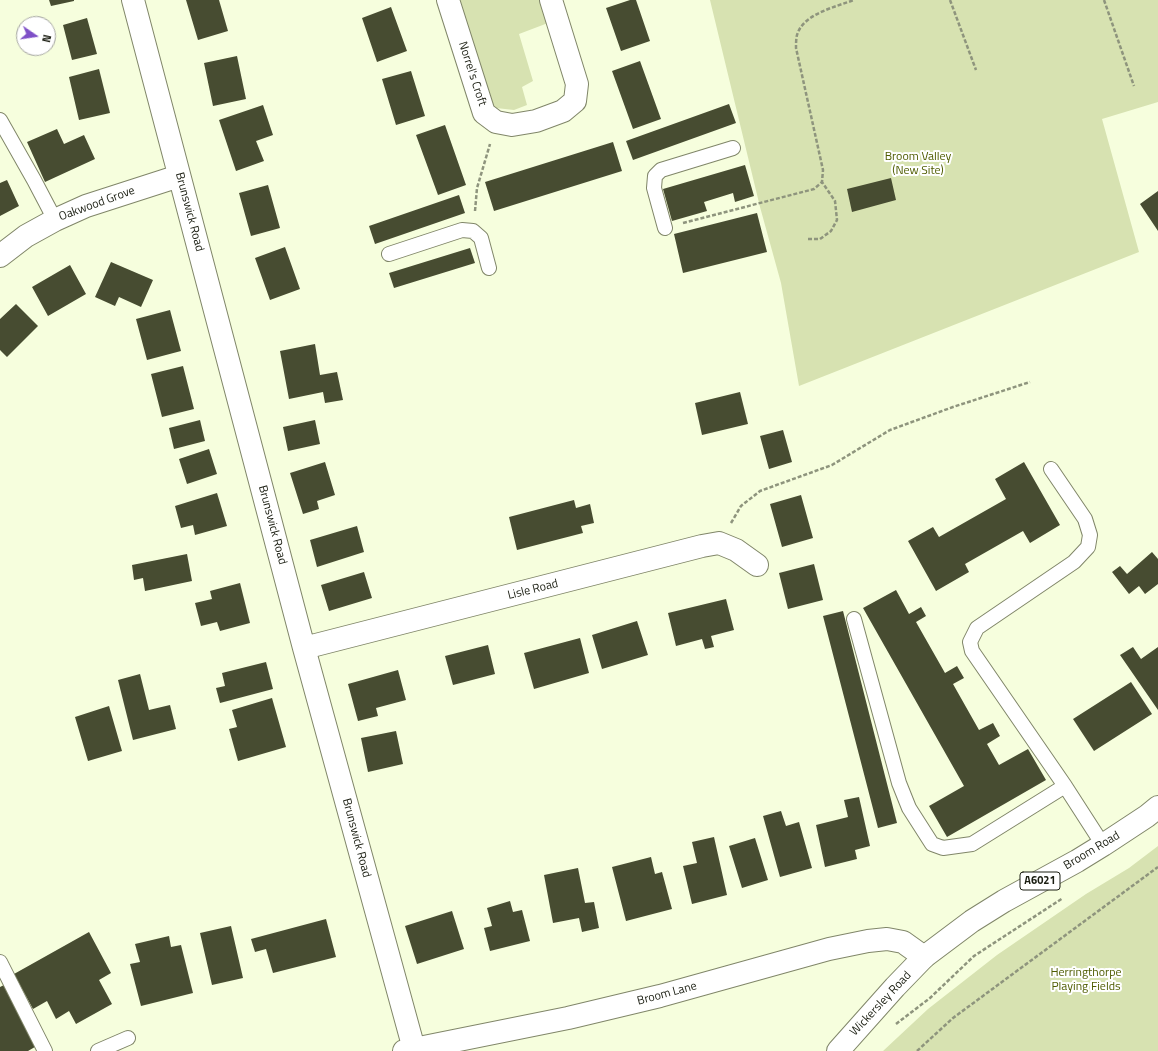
<!DOCTYPE html>
<style>
body{margin:0}
#map{position:relative;width:1158px;height:1051px;overflow:hidden;background:#f6fedd;font-family:"Titillium Web",sans-serif}
canvas{display:block}
.north{position:absolute;left:16px;top:16px;width:40px;height:40px;box-sizing:border-box;background:#fff;border:1px solid #a4a5a0;border-radius:50%;rotate:103deg;font-size:11px;font-weight:700;line-height:16px;text-align:center;color:#1b1e12}
.north::after{content:'';display:block;margin:auto;width:14px;height:18px;background:#7e4fc7;clip-path:polygon(50% 0,100% 100%,50% 72%,0 100%)}
</style>
<div id="map">
<canvas width="1158" height="1051"></canvas>
<div class="north">N</div>
</div>
<script>
const ctx = document.querySelector('canvas').getContext('2d');
ctx.lineJoin = 'round';
function fill(path, color) { ctx.fillStyle = color; ctx.fill(path, 'evenodd'); }
function strokePath(path, color, width, dash) { ctx.strokeStyle = color; ctx.lineWidth = width; ctx.lineCap = dash ? 'butt' : 'round'; ctx.setLineDash(dash || []); ctx.stroke(path); }
function drawText(font, color, halo, rows, align = 'center') {
  ctx.font = font + ' "Titillium Web",sans-serif'; ctx.lineWidth = 4; ctx.setLineDash([]); ctx.textBaseline = 'middle'; ctx.strokeStyle = halo; ctx.fillStyle = color; for (const [text, x, y, turn = 0] of rows) {
    ctx.save(); ctx.translate(x, y); ctx.rotate((+turn || 0) * Math.PI / 180); ctx.textAlign = isNaN(turn) ? turn : align; if (halo) ctx.strokeText(text, 0, 0); ctx.fillText(text, 0, 0); ctx.restore();
  }
}
fill(new Path2D(`
 M456 0H541L548 23 519 34 533 81 522 87 527 105 514 110 496 108 487 97Z
 M710 0H1158V102L1102 119 1139 252 799 386 781 283 760 207Z
 M1158 846V1051H883L928 1009 997 955 1086 894 1129 868Z`), '#d7e2b1');
fill(new Path2D(`
 M49 0H74V1L51 6Z
 M186 0H219L228 31 198 40Z
 M630 0H636L650 41 621 51 606 8Z
 M391 7 407 51 377 62 362 18Z
 M87 18 97 54 72 60 63 25Z
 M237 56 246 99 213 106 204 63Z
 M640 61 661 119 633 129 612 71Z
 M99 69 110 113 79 120 69 77Z
 M411 71 425 116 396 125 382 79Z
 M729 104 736 123 633 160 626 141Z
 M263 105 273 135 256 141 264 161 236 171 219 120Z
 M445 125 466 185 438 195 416 135Z
 M57 129 64 144 84 135 95 159 45 182 27 142Z
 M613 142 622 171 494 211 485 182Z
 M745 165 754 196 735 202 733 193 704 202 707 211 672 221 663 189Z
 M891 178 896 200 852 212 847 189Z
 M7 180 19 206 0 216V183Z
 M268 185 280 228 251 236 239 193Z
 M1158 191V231L1140 204Z
 M459 195 465 213 375 244 369 226Z
 M757 213 767 252 683 273 674 234Z
 M285 247 300 289 270 300 255 258Z
 M470 248 475 263 394 288 389 273Z
 M111 262 153 280 141 307 119 297 115 306 95 297Z
 M70 265 86 294 48 316 32 287Z
 M16 304 38 326 7 357 0 350V319Z
 M170 310 181 351 147 360 136 319Z
 M315 344 320 375 337 372 343 400 325 403 323 392 289 399 280 351Z
 M183 366 194 409 162 417 151 374Z
 M740 392 748 424 702 435 695 403Z
 M200 420 205 441 174 449 169 428Z
 M315 420 320 444 288 451 283 427Z
 M783 430 792 462 769 469 760 436Z
 M209 449 217 474 187 484 179 459Z
 M325 462 335 495 317 501 319 509 303 514 290 473Z
 M1024 462 1060 525 1030 543 1023 531 965 564 969 572 936 591 908 541 933 527 939 537 1006 499 995 479Z
 M217 493 227 526 195 535 193 525 181 528 175 506Z
 M801 495 813 538 782 547 770 504Z
 M574 500 576 508 590 504 594 523 581 526 583 533 517 550 509 517Z
 M357 526 364 552 317 567 310 540Z
 M1152 552 1158 559V584L1145 594 1139 586 1129 594 1112 572 1120 566 1127 574Z
 M187 554 192 581 145 591 143 578 134 580 132 565Z
 M814 564 823 600 788 609 779 573Z
 M364 572 372 598 329 611 321 585Z
 M240 583 250 623 220 631 217 622 201 626 195 603 212 599 210 591Z
 M896 590 909 614 921 607 926 616 916 622 945 673 957 666 964 678 953 684 979 730 993 723 1000 736 987 744 999 765 1028 749 1046 780 947 837 929 806 964 786 863 608Z
 M726 599 734 630 711 636 714 647 705 649 702 639 676 646 668 613Z
 M843 611 897 823 878 828 823 616Z
 M637 621 648 655 602 669 592 635Z
 M580 638 589 673 534 689 524 653Z
 M488 645 495 674 453 685 445 656Z
 M1133 647 1141 659 1158 647V710L1120 655Z
 M266 662 273 689 220 703 216 688 225 686 222 673Z
 M398 670 406 700 376 708 378 716 358 721 348 684Z
 M140 674 149 710 170 705 176 729 133 740 118 680Z
 M1131 682 1152 714 1094 751 1073 719Z
 M272 698 286 747 238 761 229 729 237 727 232 710Z
 M109 706 122 751 88 761 75 717Z
 M396 731 403 764 368 772 361 738Z
 M859 797 870 846 855 850 857 859 825 867 816 825 848 817 844 800Z
 M781 811 786 826 799 822 812 868 780 877 763 816Z
 M714 837 727 895 692 904 683 866 697 863 692 842Z
 M755 838 768 880 742 888 729 846Z
 M651 857 655 874 662 872 672 909 626 921 612 867Z
 M578 868 585 903 594 902 599 928 582 932 579 918 553 923 544 875Z
 M510 901 513 912 522 910 530 941 490 951 484 928 492 926 487 908Z
 M452 911 464 949 417 964 405 926Z
 M326 919 336 957 273 973 266 949 255 952 251 939Z
 M231 926 243 978 212 985 200 933Z
 M89 932 111 973 99 980 112 1004 76 1024 69 1011 56 1019 47 1001 33 1009 14 974Z
 M169 936 171 947 181 945 193 993 141 1006 130 964 140 962 135 944Z
 M6 984 40 1044 28 1051H0V987Z`), '#474c31');
const service = new Path2D(`
 M0 120 34 180 55 220
 M665 228 654 188 655 176 661 170 733 148
 M389 254 462 230 473 231 481 238 489 268
 M1051 469 1085 519 1090 535 1088 547 1074 562 977 628 970 642 972 651 1065 786 1103 845
 M854 619 899 783 909 808 932 844 943 848 972 844 1065 786
 M0 962 45 1051
 M98 1051 128 1038`);
const minor = new Path2D(`
 M133 0 304 648 414 1049
 M448 0 484 113 496 122 512 125 536 121 563 111 575 101 577 84 551 0
 M0 256 26 236 55 220 86 206 179 176
 M304 648 702 546 719 543 736 550 757 565`);
const secondary = new Path2D(`
 M404 1051 568 1018 660 996 829 949 868 941 887 939 903 942 924 957`);
const primary = new Path2D(`
 M838 1051 895 987 924 957 972 921 1004 901 1077 861 1103 845 1147 816 1158 807`);
strokePath(service, '#808669', 16);
strokePath(minor, '#808669', 24);
strokePath(secondary, '#808669', 24);
strokePath(primary, '#808669', 24);
strokePath(new Path2D(`
 M950 0 976 70
 M1104 0 1134 86
 M475 211 477 188 490 144
 M683 223 814 189 822 182 823 170 796 48C796 44 796 39 797 35 803 14 835 7 854 0
 M808 239H820L831 231 837 220 835 201 822 182
 M731 523 741 506 760 491 832 465 890 430 953 407 1030 382
 M896 1024 930 998 974 956 1063 898
 M917 1051 953 1018 1158 867`), '#8e947d', 2.5, [4, 2]);
strokePath(service, '#fff', 14);
strokePath(minor, '#fff', 22);
strokePath(secondary, '#fff', 22);
strokePath(primary, '#fff', 22);
for (const [x, y, w] of [
 [1040,881,40]
]) { const box = new Path2D(); box.roundRect(x - w / 2, y - 9, w, 18, 3); ctx.fillStyle = '#fff'; ctx.fill(box); strokePath(box, '#1b1e12', 1); }
drawText('bold 11px', '#1b1e12', null, [
 ["A6021",1040,881]
]);
drawText('12px', '#1b1e12', '#fff', [
 ["Norrel's Croft",472,74,72],
 ["Oakwood Grove",97,204,-20],
 ["Brunswick Road",189,212,75],
 ["Brunswick Road",272,525,75],
 ["Lisle Road",533,590,-14],
 ["Brunswick Road",356,838,75],
 ["Broom Road",1092,851,-31],
 ["Broom Lane",667,994,-15],
 ["Wickersley Road",881,1004,-47]
]);
drawText('12px', '#4f5c00', '#fff', [
 ["Broom Valley",918,157],
 ["(New Site)",918,171],
 ["Herringthorpe",1086,973],
 ["Playing Fields",1086,987]
]);
</script>
